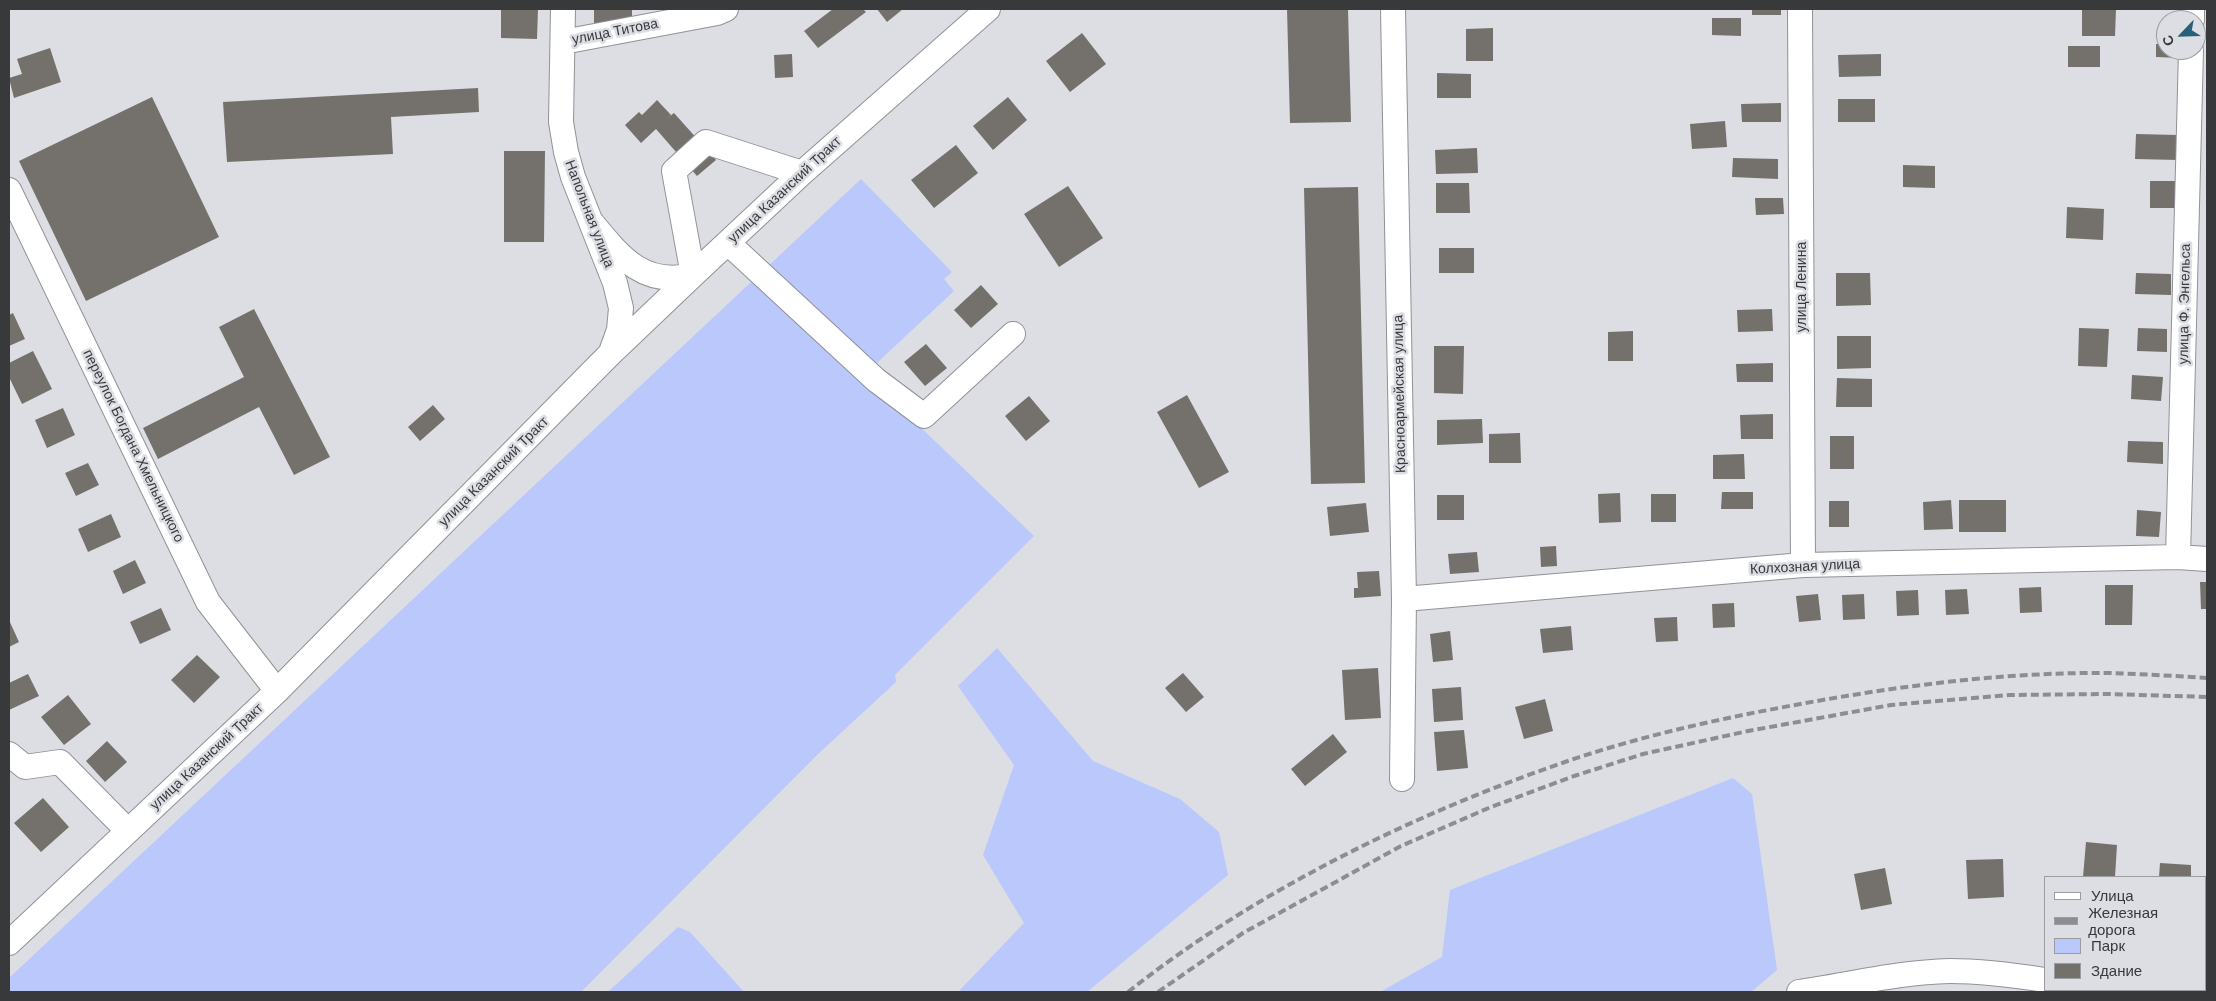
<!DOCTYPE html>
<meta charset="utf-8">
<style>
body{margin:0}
#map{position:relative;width:2216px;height:1001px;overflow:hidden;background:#dcdee4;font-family:Helvetica,sans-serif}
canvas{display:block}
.frame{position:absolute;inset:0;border:10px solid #38393b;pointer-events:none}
.legend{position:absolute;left:2044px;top:876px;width:162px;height:115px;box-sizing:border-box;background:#dcdee4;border:1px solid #9a9ca0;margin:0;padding:6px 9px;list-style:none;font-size:15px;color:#38393b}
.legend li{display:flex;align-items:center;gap:10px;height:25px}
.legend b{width:25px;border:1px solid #9a9ca0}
.north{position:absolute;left:2156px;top:10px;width:50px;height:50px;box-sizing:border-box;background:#dcdee4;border:1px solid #9a9ca0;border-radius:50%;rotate:246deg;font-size:14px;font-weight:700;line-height:20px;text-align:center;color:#38393b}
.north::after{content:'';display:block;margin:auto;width:18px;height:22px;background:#266179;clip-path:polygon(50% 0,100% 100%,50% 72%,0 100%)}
</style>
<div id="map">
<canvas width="2216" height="1001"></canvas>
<div class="frame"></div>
<ul class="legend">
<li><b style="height:6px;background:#fff"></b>Улица</li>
<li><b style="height:6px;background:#8b8d91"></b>Железная дорога</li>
<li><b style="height:14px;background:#bac8fb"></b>Парк</li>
<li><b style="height:14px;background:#74716c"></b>Здание</li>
</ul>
<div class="north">С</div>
</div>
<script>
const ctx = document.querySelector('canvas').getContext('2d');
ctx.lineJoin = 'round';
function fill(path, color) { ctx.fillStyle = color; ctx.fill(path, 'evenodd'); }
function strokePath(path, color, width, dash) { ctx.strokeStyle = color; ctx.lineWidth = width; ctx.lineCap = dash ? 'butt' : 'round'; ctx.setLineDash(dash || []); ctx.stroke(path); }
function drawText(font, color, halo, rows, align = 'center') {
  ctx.font = font + ' Helvetica,sans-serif'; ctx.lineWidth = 5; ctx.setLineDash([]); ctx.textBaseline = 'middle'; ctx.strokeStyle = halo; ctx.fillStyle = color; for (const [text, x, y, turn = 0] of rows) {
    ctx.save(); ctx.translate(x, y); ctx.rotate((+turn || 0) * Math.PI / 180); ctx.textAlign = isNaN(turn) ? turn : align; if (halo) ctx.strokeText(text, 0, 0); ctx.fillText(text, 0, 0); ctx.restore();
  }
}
fill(new Path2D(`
 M861 179 952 272 944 279 954 291 865 374 1034 536 895 675 896 682 817 755 581 992H9V978Z
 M997 648 1093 761 1180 799 1219 832 1228 875 1087 992H958L1024 923 983 855 1014 765 958 686Z
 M1733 778 1752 794 1777 970 1751 992H1380L1442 957 1450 890Z
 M678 927 690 932 744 992H608Z`), '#bac8fb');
fill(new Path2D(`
 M501 9H538L537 39 501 38Z
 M594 9H632V29L594 27Z
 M833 9H863L866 12 818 48 804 31Z
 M877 9H903L887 22Z
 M1287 9H1348L1351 122 1290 123Z
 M1752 9H1781V15H1752Z
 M2082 9H2116L2115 36H2082Z
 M1712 18H1741V36L1712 35Z
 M1493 28V61H1466V29Z
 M1082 33 1106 64 1070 92 1046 61Z
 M2156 44H2166V50H2182V58L2156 57Z
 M2068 46H2100V67H2068Z
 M50 48 61 82 14 98 9 78 22 74 17 59Z
 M792 54 793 77 775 78 774 55Z
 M1881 54V76L1839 77 1838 55Z
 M1437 73 1471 74V98H1437Z
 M478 88 479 112 391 117 393 154 227 162 223 102Z
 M152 97 219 237 86 301 19 161Z
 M1008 97 1027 120 993 150 973 126Z
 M1838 99H1875V122H1838Z
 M657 100 671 115 666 119 674 113 716 160 697 176 656 129 641 143 625 125 639 112 642 115Z
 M1781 103V122H1742L1741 104Z
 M1725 121 1727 147 1692 149 1690 124Z
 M2136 134 2178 135V160L2135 159Z
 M956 145 978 173 934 208 911 180Z
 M1477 148 1478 173 1436 174 1435 150Z
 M504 151H545L544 242H504Z
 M1733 158 1778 159V179L1732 177Z
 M1903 165 1935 166V188L1903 187Z
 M2150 181H2177V208H2150Z
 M1436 183H1469L1470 213H1436Z
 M1068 186 1103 238 1059 267 1024 214Z
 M1358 187 1365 483 1311 484 1304 188Z
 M1755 198H1783L1784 214 1756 215Z
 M2067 207 2104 209 2103 240 2066 238Z
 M1439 248H1474V273H1439Z
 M1836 273H1870L1871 305 1836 306Z
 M2136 273 2171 274V295L2135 294Z
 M981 285 998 304 971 328 954 310Z
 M254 309 330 457 294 475 259 407 158 459 143 428 244 377 219 327Z
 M1772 309 1773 331 1738 332 1737 310Z
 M13 313 25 339 9 346V315Z
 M2079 328 2109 329 2107 367 2078 366Z
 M2138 328 2167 329V352L2137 351Z
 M1633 331V361H1608V332Z
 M1837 336H1871V368L1837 369Z
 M926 344 947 368 925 386 904 362Z
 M1434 346H1464L1463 394 1434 393Z
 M33 351 52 389 22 404 9 377V363Z
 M1773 363V382H1737L1736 364Z
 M2132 375 2163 377 2161 401 2131 399Z
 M1837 378 1872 379V407H1836Z
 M1187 395 1229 472 1199 488 1157 412Z
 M1029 396 1050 421 1026 441 1005 416Z
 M433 405 445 419 420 441 408 427Z
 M63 408 75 435 47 448 35 420Z
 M1773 414V439H1741L1740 415Z
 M1482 419 1483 443 1437 445V420Z
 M1520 433 1521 463H1489V434Z
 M1830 436H1854V469H1830Z
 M2128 441 2163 442V464L2127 462Z
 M1744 454 1745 479H1713V455Z
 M88 463 99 485 76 496 65 473Z
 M1722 492H1753V509H1721Z
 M1620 493 1621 522 1599 523 1598 494Z
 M1651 494H1676V522H1651Z
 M1437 495H1464V520H1437Z
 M1951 500 1953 529 1924 530 1923 502Z
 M1959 500H2006V532H1959Z
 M1829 501H1849V527H1829Z
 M1366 503 1369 532 1330 536 1327 507Z
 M2137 510 2161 512 2159 537 2136 536Z
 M111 514 121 537 88 552 78 529Z
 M1556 546 1557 566 1541 567 1540 547Z
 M1477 552 1479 572 1450 574 1448 554Z
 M135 560 146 583 123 594 113 571Z
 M1379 571 1381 596 1354 598V588H1358L1357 572Z
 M2200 582H2207V609H2201Z
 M2105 585H2133L2132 625H2105Z
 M2041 587 2042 612 2020 613 2019 588Z
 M1967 589 1969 614 1946 615 1945 590Z
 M1918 590 1919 615 1897 616 1896 591Z
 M1818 594 1821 620 1799 622 1796 596Z
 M1864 594 1865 619 1843 620 1842 595Z
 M1734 603 1735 627 1713 628 1712 604Z
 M161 608 171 630 140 644 130 622Z
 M1677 617 1678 641 1656 642 1654 618Z
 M9 620 19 642 9 647Z
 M1571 626 1573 650 1543 653 1540 629Z
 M1450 631 1453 660 1433 662 1430 634Z
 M197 655 220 677 194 703 171 680Z
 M1378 668 1381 718 1345 720 1342 670Z
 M1183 673 1204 697 1186 712 1165 688Z
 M28 674 39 696 9 710V683Z
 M1461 687 1463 720 1434 722 1432 689Z
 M68 695 91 724 64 745 41 717Z
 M1545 699 1553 731 1524 739 1515 707Z
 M1464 730 1468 768 1437 771 1434 732Z
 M1333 734 1347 752 1305 786 1291 769Z
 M107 741 127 762 105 782 86 761Z
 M43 798 69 827 41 852 14 823Z
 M2086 842 2117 845 2115 877H2083Z
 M2003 859 2004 897 1968 899 1966 860Z
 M2160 863 2191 865V877H2159Z
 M1885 868 1892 904 1861 910 1854 874Z
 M2205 899H2207V936L2205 935Z`), '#74716c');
const minor = new Path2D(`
 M563 9 561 122 566 152 573 177 615 283 621 308 619 330 611 352
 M1393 9 1404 599 1402 779
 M1800 9 1803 565
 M2192 20V9
 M563 42 717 13 726 9
 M9 190 208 602 277 691
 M593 224C621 258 644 287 693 275L674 171 706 142 802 173
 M728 243 876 380 924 416 1013 334
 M2178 557 2191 50
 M1404 599 1803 565 2178 557 2207 559
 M9 754 25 767 60 762 128 831
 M9 943 277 691 609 355 693 275 802 173 988 9
 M2111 990 2128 992
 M1799 992C1848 985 1900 972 1950 971 1982 971 2013 975 2045 980`);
strokePath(minor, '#909298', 26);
strokePath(minor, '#fff', 24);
strokePath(new Path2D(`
 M1128 992C1256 891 1411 815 1565 762 1646 734 1732 716 1817 701 1913 684 2012 672 2109 673 2142 674 2175 676 2207 678
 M1158 992 1243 933 1401 846 1491 807 1574 776 1643 754 1748 731 1891 705 2009 695 2110 694 2207 697`), '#8b8d91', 4, [8, 4]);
drawText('14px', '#38393b', '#dcdee4', [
 ["улица Титова",615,32,-11],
 ["улица Казанский Тракт",785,190,-43],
 ["Напольная улица",589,214,69],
 ["улица Ленина",1802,287,-90],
 ["улица Ф. Энгельса",2185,304,-89],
 ["Красноармейская улица",1400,394,-91],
 ["переулок Богдана Хмельницкого",133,446,64],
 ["улица Казанский Тракт",494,472,-45],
 ["Колхозная улица",1805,567,-3],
 ["улица Казанский Тракт",207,757,-43]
]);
</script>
